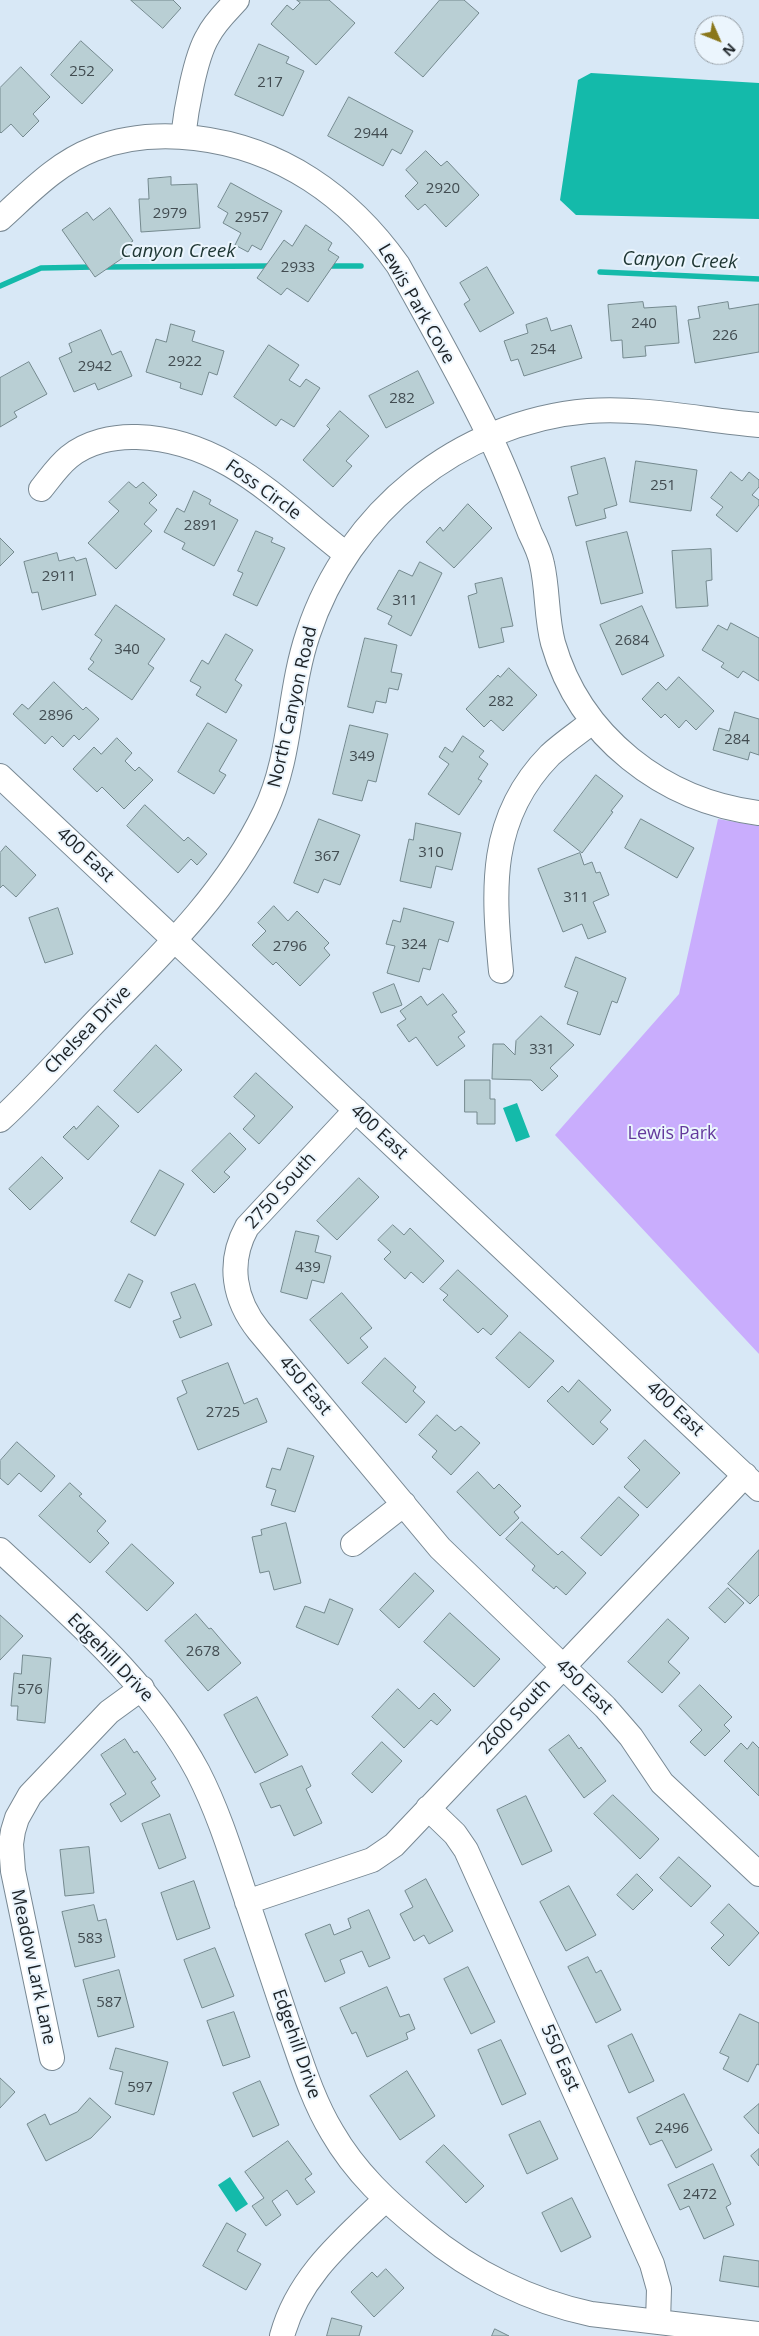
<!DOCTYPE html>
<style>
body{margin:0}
#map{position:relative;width:759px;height:2336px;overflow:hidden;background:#d8e8f6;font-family:"Open Sans",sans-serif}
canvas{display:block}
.north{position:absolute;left:694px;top:15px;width:50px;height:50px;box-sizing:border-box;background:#ebf5fd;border:1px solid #98a0a7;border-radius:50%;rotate:134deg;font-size:14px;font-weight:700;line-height:20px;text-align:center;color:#1b2125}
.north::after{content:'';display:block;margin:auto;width:18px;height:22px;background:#8a771b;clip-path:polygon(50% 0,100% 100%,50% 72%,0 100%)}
</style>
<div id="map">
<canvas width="759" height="2336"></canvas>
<div class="north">N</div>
</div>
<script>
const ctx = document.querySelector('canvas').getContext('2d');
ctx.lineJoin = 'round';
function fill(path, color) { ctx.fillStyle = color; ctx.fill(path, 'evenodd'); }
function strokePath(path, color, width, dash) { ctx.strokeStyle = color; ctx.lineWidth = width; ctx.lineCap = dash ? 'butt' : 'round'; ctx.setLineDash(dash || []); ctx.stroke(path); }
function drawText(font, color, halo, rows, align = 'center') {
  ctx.font = font + ' "Open Sans",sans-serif'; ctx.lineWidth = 4; ctx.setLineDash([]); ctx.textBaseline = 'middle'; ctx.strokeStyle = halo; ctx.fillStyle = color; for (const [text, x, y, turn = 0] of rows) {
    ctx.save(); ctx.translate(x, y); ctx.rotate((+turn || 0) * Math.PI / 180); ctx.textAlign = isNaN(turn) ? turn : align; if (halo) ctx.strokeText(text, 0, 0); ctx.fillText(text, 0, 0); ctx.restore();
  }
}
fill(new Path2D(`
 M718 819 759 826V1354L555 1135 679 994Z`), '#c9adfd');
fill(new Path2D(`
 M591 73 759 83V219L576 215 560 200 578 80Z
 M517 1103 530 1137 516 1142 503 1108Z
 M230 2177 248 2204 236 2212 218 2185Z`), '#14baaa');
strokePath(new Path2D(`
 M326 266H361
 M103 267 271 266
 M600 272 759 279
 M0 286 41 268 94 267`), '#14baaa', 5.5);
const building = new Path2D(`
 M131 0H173L181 8 163 28Z
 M297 0H329L355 23 316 65 271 24 287 5 293 10 300 3Z
 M440 0H464L479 13 423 77 395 53Z
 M81 41 113 70 82 104 51 75Z
 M259 44 289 57 286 63 304 71 283 116 235 95Z
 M21 67 50 97 33 114 39 121 23 137 11 124 1 133 0 132V88Z
 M349 97 413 131 401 154 392 149 383 166 328 136Z
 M426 151 441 166 447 161 479 195 446 227 425 204 418 210 405 196 418 183 406 170Z
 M171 177V185L197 184 200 228 141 232 139 199H149L148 179Z
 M231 183 282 211 261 250 252 245 248 252 235 245 241 233 223 223 228 213 218 207Z
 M110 208 133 241 123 248 127 255 95 277 62 230 87 212 93 220Z
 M306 225 332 243 328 250 339 257 308 302 287 288 281 295 257 278 284 240 292 246Z
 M487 267 514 313 480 332 464 304 470 300 460 283Z
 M643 302 644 308 676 306 679 343 645 346 646 356 623 358 622 340 611 341 608 305Z
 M728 302 729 309 759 304V352L695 363 688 320 700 318 698 307Z
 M547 318 551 331 571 325 582 358 524 376 518 359 511 361 504 341 528 333 526 325Z
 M171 324 195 331 192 341 224 351 217 375 209 372 202 395 180 388 181 383 146 372 156 339 166 342Z
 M101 330 112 355 121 351 132 376 98 390 95 383 74 392 59 358 72 352 69 344Z
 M269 345 299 365 289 380 300 387 306 379 320 388 294 427 281 419 276 426 234 397Z
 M29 362 47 394 14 412 17 417 0 427V378Z
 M418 371 434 403 386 428 369 396Z
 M340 411 369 436 346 461 352 466 333 487 303 460 330 429 327 426Z
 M605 458 617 505 604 509 606 518 576 526 568 497 578 494 571 467Z
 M636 461 697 470 691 511 630 502Z
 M731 472 742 481 749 472 759 480V487L752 495 759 500V505L737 532 716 515 723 507 711 498Z
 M129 482 136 488 143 482 157 495 149 503 157 510 144 524 152 531 116 569 88 543 119 511 109 502Z
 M194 491 211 500 209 504 238 520 214 566 182 549 185 543 164 532 177 508 184 512Z
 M468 504 492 528 454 568 426 542 440 527 443 531Z
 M256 531 273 538 271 542 285 548 257 606 233 595 243 573 238 571Z
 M627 532 643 593 601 604 586 542Z
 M0 538 14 552 0 566Z
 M711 549 712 580 706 581 708 606 676 608 672 551Z
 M57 553 59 561 74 557 76 561 86 558 96 595 42 610 38 592 32 593 24 562Z
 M420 562 442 573 411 636 388 624 392 616 377 609 399 570 412 576Z
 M502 578 513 626 501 628 504 642 479 648 468 596 477 593 475 584Z
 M116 605 165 639 148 664 154 668 132 700 88 669 94 662 90 659 102 640 95 635Z
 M642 606 664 656 622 675 600 625Z
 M731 623 759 638V681L743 671 738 678 721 667 724 663 702 650 718 625 727 630Z
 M226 634 253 650 235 680 242 685 226 713 196 695 201 687 190 681 202 660 208 664Z
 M365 638 397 645 391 672 402 674 398 690 389 688 386 703 376 701 373 713 348 707Z
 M509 668 537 695 503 731 491 720 484 727 466 709 498 675 500 677Z
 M679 677 714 711 696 730 686 720 679 728 665 714 661 718 642 699 658 682 666 690Z
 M54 682 83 710 86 707 99 719 79 740 74 735 63 747 52 736 45 744 13 714 22 704 28 709Z
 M735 712 759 719V755L750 752 748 760 713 750 719 728 729 731Z
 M208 723 237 740 219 771 226 775 214 794 178 772Z
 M350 725 388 734 376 782 368 780 362 801 333 794Z
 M463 736 484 751 479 757 488 764 478 779 482 781 459 815 428 794 449 764 439 757 445 747 452 752Z
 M117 738 132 753 125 761 135 771 139 767 153 780 124 809 102 787 97 792 73 769 94 747 101 754Z
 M596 775 623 796 611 811 613 812 582 853 554 831Z
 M145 805 184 841 188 837 207 854 197 865 191 859 178 873 127 826Z
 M319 819 360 835 340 885 324 879 318 893 294 883Z
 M641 819 694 848 677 878 625 848Z
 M416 823 461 833 452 870 436 866 431 888 400 881 409 839 413 840Z
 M6 846 36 875 16 897 3 885 0 888V853Z
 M580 853 584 865 592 862 596 873 600 872 609 895 593 902 606 932 588 939 582 924 563 932 538 869Z
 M274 906 288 921 297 911 329 943 324 948 330 955 300 986 276 962 273 965 252 945 266 931 258 923Z
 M58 908 73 954 45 963 29 918Z
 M404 908 454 922 448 942 439 939 430 970 423 968 419 982 387 973 395 946 386 944 393 920 400 922Z
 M576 957 626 978 617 1003 612 1001 600 1035 567 1024 578 992 565 987Z
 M394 984 402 1005 381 1013 373 993Z
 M443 994 457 1012 452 1015 465 1032 458 1037 465 1046 437 1066 416 1037 409 1042 397 1025 406 1019 400 1011 421 996 427 1005Z
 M541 1016 574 1045 550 1068 558 1076 542 1091 531 1080 492 1079 493 1044H504L515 1055 516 1041Z
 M156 1045 182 1070 138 1113 114 1091Z
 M256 1073 293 1107 259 1144 243 1129 255 1116 234 1097Z
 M465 1080H490V1099H495V1124H477V1112H465Z
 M98 1106 119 1126 88 1160 63 1137 74 1126 76 1129Z
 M230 1133 246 1149 224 1172 230 1177 214 1193 192 1171Z
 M42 1157 63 1178 30 1210 9 1189Z
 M160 1170 184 1184 155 1236 131 1222Z
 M359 1178 379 1197 337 1240 317 1221Z
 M393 1225 404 1235 410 1228 444 1261 423 1283 411 1272 405 1279 384 1259 391 1252 378 1240Z
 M296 1231 319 1236 315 1252 331 1256 324 1283 312 1280 307 1299 281 1292Z
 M458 1270 508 1316 491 1335 483 1328 478 1333 443 1300 448 1295 440 1289Z
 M129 1274 143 1281 130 1308 115 1301Z
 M195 1284 212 1325 180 1338 173 1321 181 1318 171 1293Z
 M342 1293 372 1328 360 1338 368 1347 348 1364 310 1320Z
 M520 1332 554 1361 529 1388 496 1358Z
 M385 1358 416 1387 413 1391 425 1402 406 1423 362 1383Z
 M228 1363 244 1404 257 1398 267 1422 198 1450 177 1398 187 1393 182 1381Z
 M579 1380 611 1410 600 1422 608 1429 593 1445 547 1401 562 1386 568 1392Z
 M437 1415 455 1431 461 1426 480 1443 451 1475 432 1457 437 1451 419 1435Z
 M645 1440 680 1473 647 1508 624 1487 640 1470 628 1458Z
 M17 1442 55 1476 41 1492 19 1473 8 1485 0 1478V1461Z
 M288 1448 314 1456 295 1512 271 1505 276 1490 266 1487 272 1468 280 1470Z
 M478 1472 494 1489 499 1484 521 1506 514 1512 519 1518 500 1536 457 1492Z
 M70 1483 82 1494 79 1496 106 1521 97 1531 109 1543 90 1563 39 1516Z
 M619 1497 639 1515 601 1556 581 1538Z
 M522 1522 558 1555 562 1551 586 1573 566 1595 556 1586 554 1589 532 1570 535 1566 506 1539Z
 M286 1523 301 1583 274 1590 269 1571 260 1573 252 1537 262 1535 261 1530Z
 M132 1544 174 1583 147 1611 106 1572Z
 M759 1550V1595L750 1604 728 1584Z
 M415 1573 434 1591 399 1628 380 1610Z
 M728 1588 744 1603 725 1623 709 1608Z
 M330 1599 353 1609 338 1645 296 1627 305 1606 324 1613Z
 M450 1613 500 1659 474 1687 424 1642Z
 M196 1614 209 1629 211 1628 241 1663 208 1691 165 1641Z
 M0 1615 23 1636 0 1660Z
 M668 1619 689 1638 668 1662 680 1673 662 1693 628 1662Z
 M23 1655 51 1658 45 1723 17 1720 18 1706H11L14 1673 21 1674Z
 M700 1685 732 1717 724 1725 730 1731 705 1756 690 1742 702 1730 679 1706Z
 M398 1689 419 1709 434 1693 451 1710 437 1725 431 1720 404 1748 372 1717Z
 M257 1697 288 1755 255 1773 224 1715Z
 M569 1735 579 1749 581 1747 606 1781 584 1798 549 1750Z
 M125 1739 134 1753 137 1751 156 1779 151 1782 160 1796 121 1822 110 1804 126 1794 101 1755Z
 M382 1742 402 1761 372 1793 352 1774Z
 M753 1742 759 1748V1796L724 1761 741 1743 747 1749Z
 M302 1766 311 1786 306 1789 322 1823 294 1836 280 1805 271 1808 260 1784Z
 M613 1795 659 1839 640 1859 594 1814Z
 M526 1796 552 1851 522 1865 497 1810Z
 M170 1814 186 1858 159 1869 142 1824Z
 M89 1847 94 1893 65 1896 60 1850Z
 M679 1857 711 1886 691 1907 660 1878Z
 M637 1874 653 1890 633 1910 617 1895Z
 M426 1879 453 1931 429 1944 424 1935 414 1941 400 1914 413 1907 405 1891Z
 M194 1881 210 1928 177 1940 161 1893Z
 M569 1886 596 1935 566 1951 540 1902Z
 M729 1904 759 1933 729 1966 711 1948 724 1935 711 1923Z
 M94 1905 98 1921 106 1919 115 1957 75 1967 62 1912Z
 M369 1910 390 1958 369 1967 362 1951 340 1960 345 1973 325 1982 305 1934 330 1924 334 1935 351 1928 348 1919Z
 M215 1948 234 1996 202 2008 184 1960Z
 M588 1957 596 1973 601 1970 621 2010 596 2023 568 1967Z
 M468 1967 495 2022 471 2034 444 1979Z
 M119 1970 134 2027 98 2037 83 1980Z
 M387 1987 400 2017 409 2014 415 2029 406 2033 408 2039 367 2057 356 2032 352 2034 340 2008Z
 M234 2012 250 2057 223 2066 207 2021Z
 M740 2014 759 2023V2065L757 2064 748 2082 723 2069 729 2057 720 2053Z
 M632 2034 654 2081 629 2093 608 2046Z
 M501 2040 526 2094 502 2105 478 2050Z
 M116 2048 168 2062 154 2115 115 2104 123 2072 110 2069Z
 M407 2071 435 2116 400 2140 370 2096Z
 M0 2078 15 2092 0 2108Z
 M260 2081 279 2125 253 2137 233 2093Z
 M684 2094 712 2150 676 2168 662 2140 650 2145 637 2118Z
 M90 2098 111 2117 91 2138 46 2161 27 2124 45 2114 50 2125 77 2112Z
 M759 2104V2134L744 2117Z
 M540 2121 558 2159 527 2174 509 2135Z
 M288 2141 312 2174 305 2179 315 2192 297 2205 287 2190 272 2201 281 2215 266 2226 252 2206 264 2198 245 2172Z
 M444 2145 484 2186 466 2203 426 2162Z
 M759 2149V2166L751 2156Z
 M713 2164 731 2204 726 2207 734 2225 704 2239 689 2206 680 2210 668 2185Z
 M572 2198 591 2237 561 2252 542 2213Z
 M227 2223 246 2234 237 2251 261 2264 246 2290 203 2266Z
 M724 2256 759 2261V2287L720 2281Z
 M386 2269 404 2288 374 2317 351 2292 372 2272 377 2277Z
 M332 2318 362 2326 359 2336H327Z
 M495 2329 509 2336H492Z`);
fill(building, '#b9cfd4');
strokePath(building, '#74898e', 1);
const minor = new Path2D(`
 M183 137C186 111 195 57 208 36 215 22 227 11 237 0
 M0 219C29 193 57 163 94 149 127 136 160 134 195 138 281 148 349 196 398 265 429 321 461 377 489 435 505 467 517 500 530 533 535 543 540 553 542 564 548 590 546 617 553 643 580 737 663 801 759 813
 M41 489C50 478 58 466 69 457 87 442 114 436 137 437 226 440 280 503 346 554
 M0 776 759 1489
 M501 971C493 889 488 818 550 755 563 743 578 733 592 722
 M356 1110 247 1227C227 1263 234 1300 259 1331L440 1548 605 1707 631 1737 662 1783 759 1874
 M0 1120C35 1088 67 1051 100 1017 162 954 226 893 265 812 292 756 288 693 308 634 348 512 459 422 588 411 645 407 702 420 759 425
 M353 1544 404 1504
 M0 1550C73 1618 150 1682 198 1772 218 1811 231 1853 245 1895 259 1938 274 1981 288 2024 301 2061 312 2099 332 2132 355 2172 388 2203 424 2232 472 2272 530 2301 591 2314L759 2334
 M428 1808 455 1834 466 1850 652 2264 659 2289 658 2322
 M247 1902 372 1860 394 1845 745 1475
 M52 2058 13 1871 11 1844 13 1831 17 1818 30 1795 109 1712 142 1688
 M282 2336C298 2277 343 2240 386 2199`);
strokePath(minor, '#788893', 26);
strokePath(minor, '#fff', 24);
drawText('15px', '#424c51', null, [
 ["252",82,72],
 ["217",270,83],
 ["2944",371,134],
 ["2920",443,189],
 ["2979",170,214],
 ["2957",252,218],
 ["2933",298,268],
 ["240",644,324],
 ["226",725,336],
 ["254",543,350],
 ["2922",185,362],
 ["2942",95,367],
 ["282",402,399],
 ["251",663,486],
 ["2891",201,526],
 ["2911",59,577],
 ["311",405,601],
 ["2684",632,641],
 ["340",127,650],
 ["282",501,702],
 ["2896",56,716],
 ["284",737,740],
 ["349",362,757],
 ["310",431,853],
 ["367",327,857],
 ["311",576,898],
 ["324",414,945],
 ["2796",290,947],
 ["331",542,1050],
 ["439",308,1268],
 ["2725",223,1413],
 ["2678",203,1652],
 ["576",30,1690],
 ["583",90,1939],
 ["587",109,2003],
 ["597",140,2088],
 ["2496",672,2129],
 ["2472",700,2195]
]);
drawText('18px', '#1b2125', '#ebf5fd', [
 ["Lewis Park Cove",416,304,60],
 ["Foss Circle",263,490,36],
 ["North Canyon Road",293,707,-77],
 ["400 East",85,855,43],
 ["Chelsea Drive",88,1030,-46],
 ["400 East",379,1132,43],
 ["2750 South",281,1191,-48],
 ["450 East",305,1386,50],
 ["400 East",675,1409,43],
 ["Edgehill Drive",110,1658,46],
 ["450 East",584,1687,44],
 ["2600 South",515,1717,-47],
 ["Meadow Lark Lane",33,1967,78],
 ["Edgehill Drive",296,2044,71],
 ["550 East",560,2058,66]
]);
drawText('18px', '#63399c', '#ebf5fd', [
 ["Lewis Park",672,1134]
]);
drawText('italic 19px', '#1e3633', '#ebf5fd', [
 ["Canyon Creek",178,252],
 ["Canyon Creek",680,261,2]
]);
</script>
